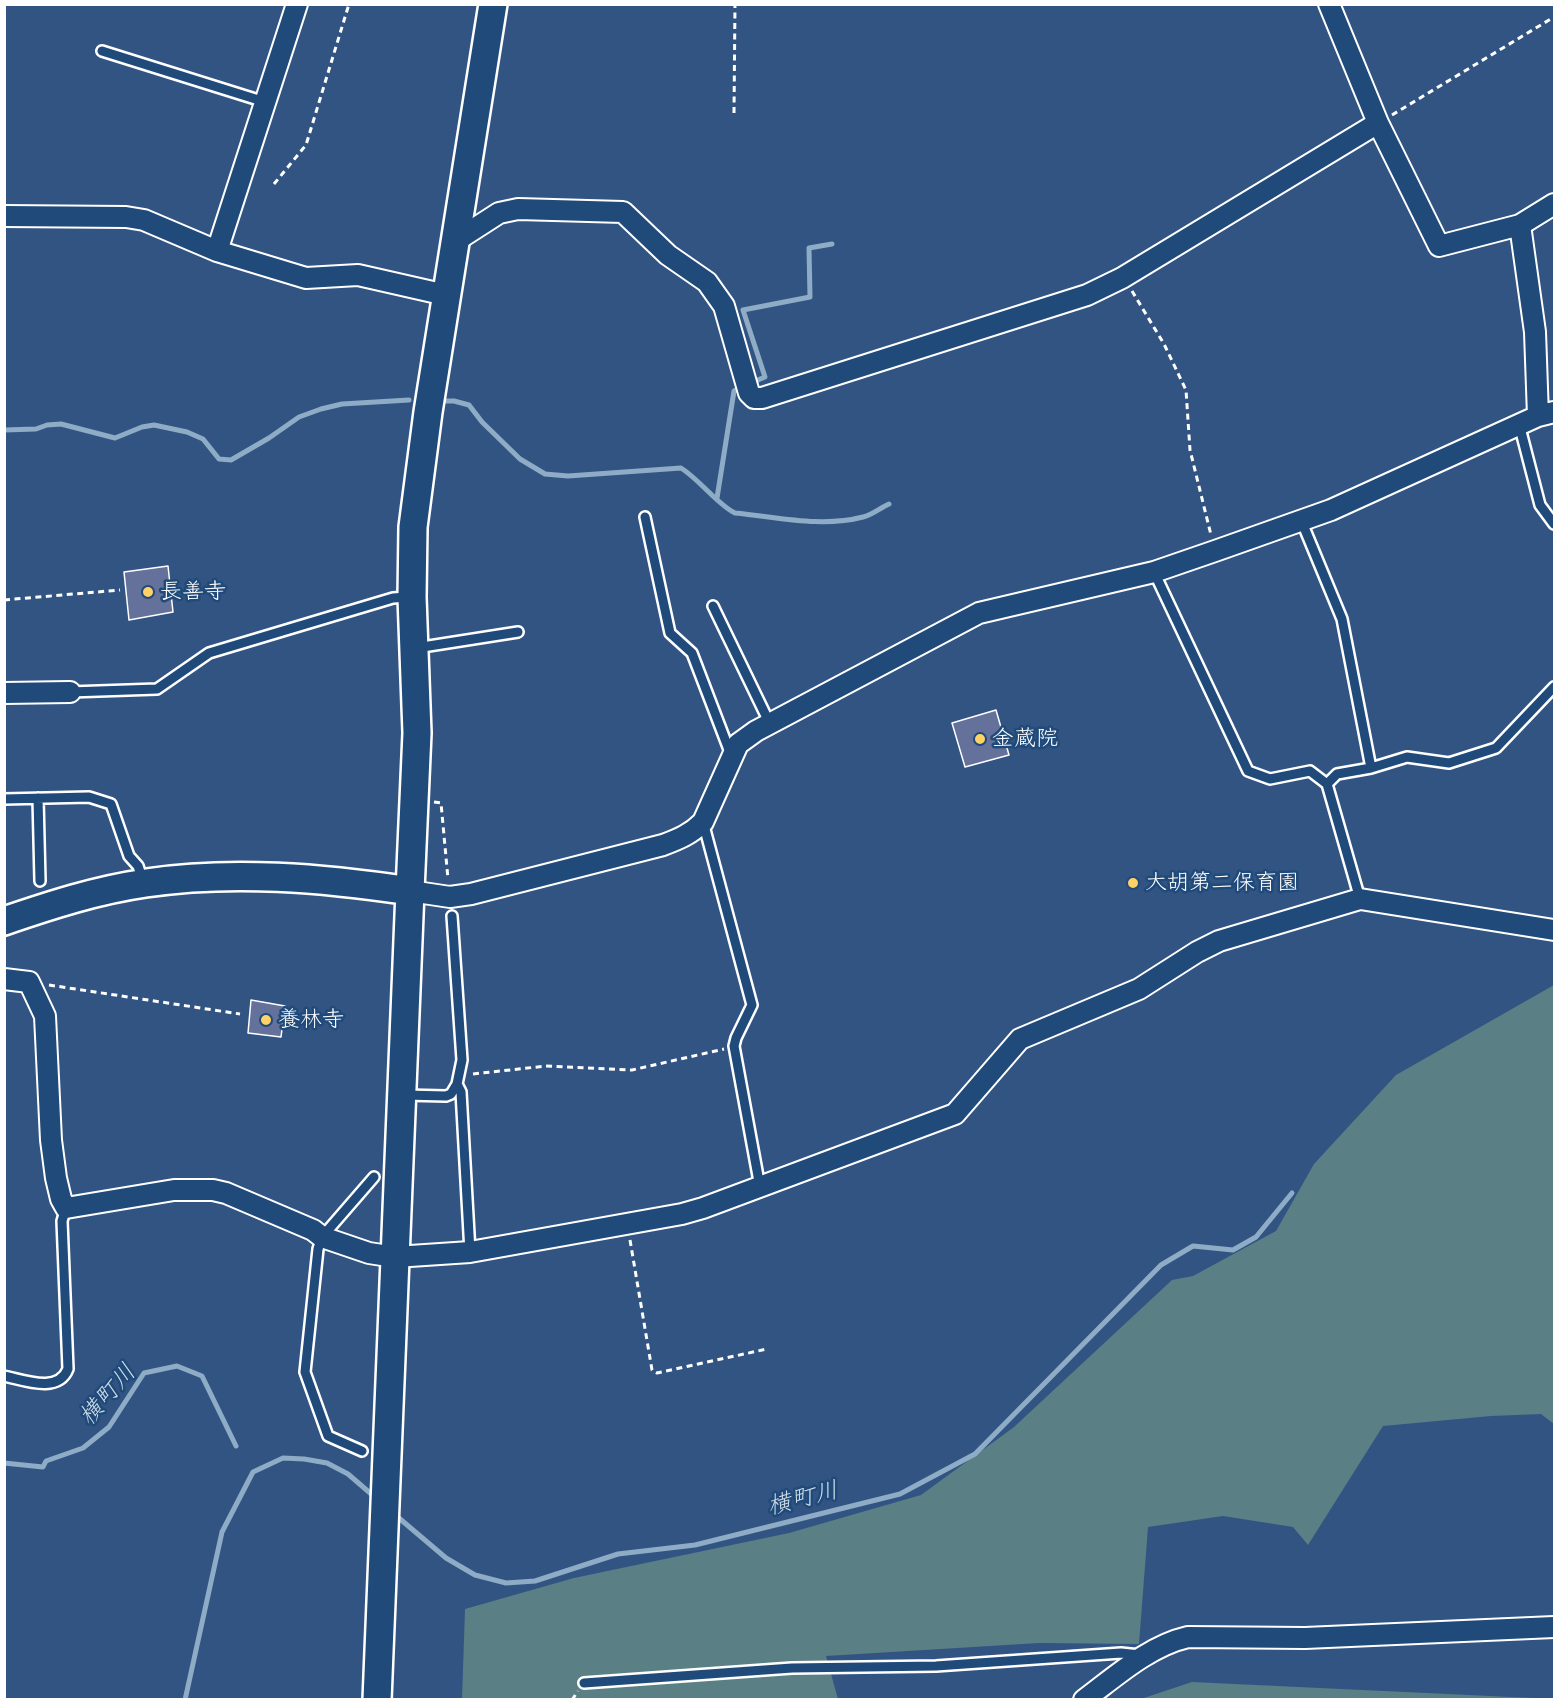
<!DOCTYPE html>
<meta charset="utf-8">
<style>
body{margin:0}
#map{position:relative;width:1559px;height:1704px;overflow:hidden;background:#325483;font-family:"Patrick Hand",sans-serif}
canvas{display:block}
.frame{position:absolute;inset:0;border:6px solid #fff;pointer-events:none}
</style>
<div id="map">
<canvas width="1559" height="1704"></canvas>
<div class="frame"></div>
</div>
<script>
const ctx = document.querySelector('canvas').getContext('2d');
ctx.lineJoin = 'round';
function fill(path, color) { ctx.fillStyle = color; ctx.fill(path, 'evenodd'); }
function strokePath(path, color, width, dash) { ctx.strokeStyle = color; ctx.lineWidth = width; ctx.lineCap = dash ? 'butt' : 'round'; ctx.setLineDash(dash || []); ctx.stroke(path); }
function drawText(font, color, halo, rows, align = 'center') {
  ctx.font = font + ' "Patrick Hand","Klee One",sans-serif'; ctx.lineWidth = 5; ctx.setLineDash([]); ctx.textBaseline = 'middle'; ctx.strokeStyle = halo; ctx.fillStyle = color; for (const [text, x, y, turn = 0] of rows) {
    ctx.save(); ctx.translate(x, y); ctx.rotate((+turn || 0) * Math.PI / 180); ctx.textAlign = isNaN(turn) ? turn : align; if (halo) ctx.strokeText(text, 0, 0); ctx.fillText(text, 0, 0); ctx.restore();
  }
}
fill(new Path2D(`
 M1554 985V1424L1541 1414 1491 1416 1383 1426 1308 1545 1293 1527 1223 1516 1148 1527 1139 1644 1039 1643 826 1656 838 1699 462 1700 465 1609 574 1578 789 1533 921 1495 1014 1427 1172 1280 1193 1276 1276 1231 1314 1164 1396 1075Z
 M1192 1682 1554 1699H1141Z`), '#5a7f85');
strokePath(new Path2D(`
 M751 383 765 377 743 310 810 297 809 248 832 244
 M440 401H454L469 405 482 422 520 459 545 474 568 476 681 468C700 480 718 505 735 513 778 517 821 528 863 517 872 515 880 508 889 504
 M4 430 36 429 47 425 61 424 115 438 142 427 154 425 187 432 203 439 219 459 231 460 269 438 299 417 321 409 342 404 409 400
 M717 498 734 391 742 387
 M4 1463 43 1467 46 1461 83 1448 109 1427 144 1373 177 1366 202 1376 236 1446
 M393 1513 446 1558 475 1575 506 1583 535 1581 618 1554 695 1545 900 1494 975 1454 1161 1265 1193 1246 1233 1250 1256 1237 1292 1193
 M185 1700 222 1532 253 1472 283 1458 304 1459 327 1463 348 1474 377 1499`), '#8eacc5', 5);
const building = new Path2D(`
 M168 566 173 612 129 620 124 572Z
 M996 710 1009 755 965 767 952 723Z
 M251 1000 285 1006 281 1037 248 1033Z`);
fill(building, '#64719b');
strokePath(building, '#fff', 1.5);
const lane = new Path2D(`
 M102 51 265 102
 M1519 424 1540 505 1554 524
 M645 517 670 633 692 653 731 755
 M1301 520 1342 619 1371 768
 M1154 572 1248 771 1270 779 1310 771 1327 784 1360 899
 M713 606 770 724
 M416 648 518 632
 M70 692 157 689 209 653 393 598 408 597
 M1327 784 1337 774 1371 768 1407 757 1449 763 1496 748 1554 687
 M38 798 40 881
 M4 799 89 797 111 804 129 856 138 866 143 881
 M703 822 752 1005 736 1038 734 1046 760 1187
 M457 1084 461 1092 470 1252
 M404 1095 446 1096 451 1094 457 1084 462 1060 452 916
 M4 1376C24 1380 58 1394 68 1369L62 1221 66 1208
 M362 1451 328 1436 305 1372 318 1249 322 1237 374 1177
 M584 1683 792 1668 936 1666 1121 1653 1140 1655`);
const street = new Path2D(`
 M1329 4 1378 123 1439 246 1520 225 1554 204
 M4 216 126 217 144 220 217 251 306 278 358 275 446 295
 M1520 225 1535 332 1538 416
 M454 242 499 213 518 209 623 212 668 255 707 282 724 306 749 393 754 398H762L1087 295 1122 278 1378 123
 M217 251 297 4
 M4 693 70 692
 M410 891 450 897 471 894 663 845C679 839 691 834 703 822L738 744 756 731 979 613 1154 572 1215 551 1331 510 1538 416 1554 412
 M4 979 29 982 45 1016 51 1140 56 1178 61 1199 66 1208 174 1190H213L226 1193 313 1230 322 1237 369 1253 395 1257 470 1252 682 1214 703 1208 955 1114 1020 1039 1139 989 1197 952 1219 941 1360 899 1554 930
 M1084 1700C1116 1676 1149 1646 1188 1637L1305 1638 1554 1627`);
const secondary = new Path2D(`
 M4 921C51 905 97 890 146 883 232 870 323 878 410 891
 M377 1700 410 891 417 733 412 597 413 527 428 412 493 4`);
strokePath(lane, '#fff', 14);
strokePath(street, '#fff', 24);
strokePath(secondary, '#fff', 32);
strokePath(new Path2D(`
 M734 113 735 4
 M1392 115 1554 17
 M274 184 306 145 349 4
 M1132 291 1164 344 1186 390 1190 450 1211 535
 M4 600 120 590
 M434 802 441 803 448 879
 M49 985 240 1014
 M473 1074 546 1066 632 1070 724 1049
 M630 1240 652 1370 657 1373 767 1349
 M572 1700 578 1691`), '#fff', 3, [6, 4.5]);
strokePath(lane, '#1f4a7a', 9);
strokePath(street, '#1f4a7a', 20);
strokePath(secondary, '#1f4a7a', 27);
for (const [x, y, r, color] of [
 [148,592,6,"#ffd166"],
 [980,739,6,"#ffd166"],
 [1133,883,6,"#ffd166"],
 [266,1020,6,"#ffd166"]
]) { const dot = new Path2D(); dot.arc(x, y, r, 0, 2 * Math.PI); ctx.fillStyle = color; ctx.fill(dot); strokePath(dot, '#1f4a7a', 2); }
drawText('22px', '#fff', '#1f4a7a', [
 ["長善寺",160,592],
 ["金蔵院",992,739],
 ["大胡第二保育園",1145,883],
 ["養林寺",278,1020]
], 'left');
drawText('italic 24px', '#d0dce7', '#1f4a7a', [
 ["横町川",108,1395,-49],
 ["横町川",803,1499,-14]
]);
</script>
